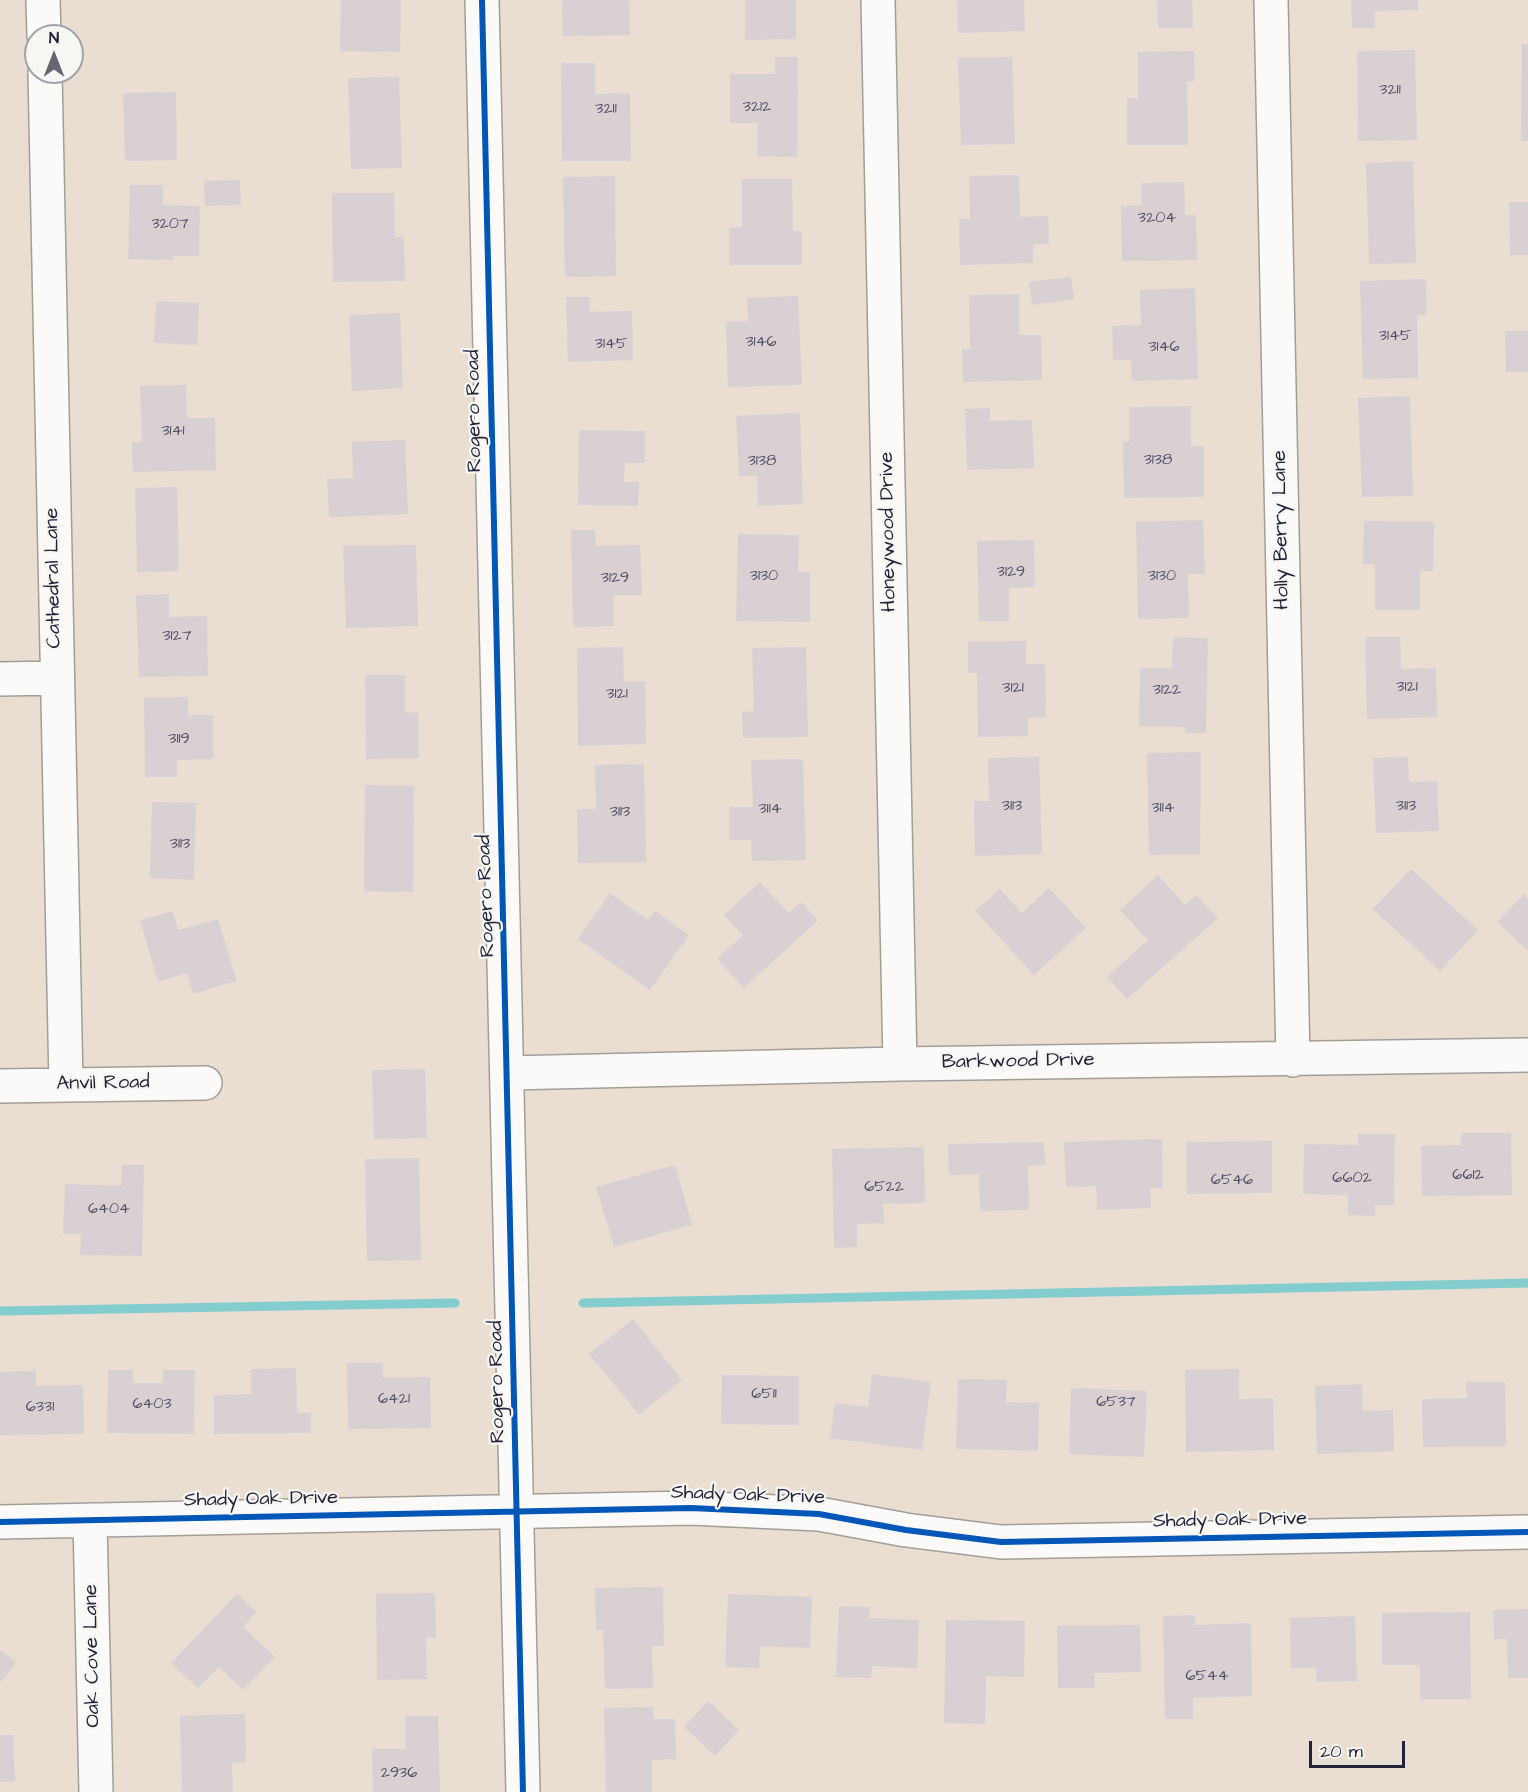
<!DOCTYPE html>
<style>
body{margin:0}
#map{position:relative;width:1528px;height:1792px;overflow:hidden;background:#eaded2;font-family:"Architects Daughter",sans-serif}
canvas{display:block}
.north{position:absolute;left:24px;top:24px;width:60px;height:60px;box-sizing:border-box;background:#f6f6f2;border:2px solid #a1a1a9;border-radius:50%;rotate:0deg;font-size:16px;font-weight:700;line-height:24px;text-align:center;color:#22223b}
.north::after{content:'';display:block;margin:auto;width:21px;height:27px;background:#686470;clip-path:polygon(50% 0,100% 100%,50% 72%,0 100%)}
.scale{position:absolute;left:1309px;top:1741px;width:96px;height:27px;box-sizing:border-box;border:3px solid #22223b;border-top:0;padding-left:8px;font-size:18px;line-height:21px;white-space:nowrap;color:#22223b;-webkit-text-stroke:4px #f6f6f2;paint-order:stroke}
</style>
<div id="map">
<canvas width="1528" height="1792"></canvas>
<div class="north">N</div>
<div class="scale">20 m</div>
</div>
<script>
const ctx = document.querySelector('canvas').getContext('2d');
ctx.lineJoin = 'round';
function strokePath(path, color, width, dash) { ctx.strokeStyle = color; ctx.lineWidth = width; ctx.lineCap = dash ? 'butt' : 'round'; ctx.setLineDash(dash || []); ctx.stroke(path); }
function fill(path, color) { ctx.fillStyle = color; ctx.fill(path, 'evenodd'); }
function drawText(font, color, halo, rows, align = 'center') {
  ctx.font = font + ' "Architects Daughter",sans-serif'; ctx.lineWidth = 4.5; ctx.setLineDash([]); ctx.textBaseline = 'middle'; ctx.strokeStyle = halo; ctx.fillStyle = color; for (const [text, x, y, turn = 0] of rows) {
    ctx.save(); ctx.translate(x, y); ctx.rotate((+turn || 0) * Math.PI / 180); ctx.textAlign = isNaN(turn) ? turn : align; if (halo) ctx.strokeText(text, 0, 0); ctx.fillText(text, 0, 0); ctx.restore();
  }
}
strokePath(new Path2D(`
 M583 1303 1528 1283
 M0 1311 455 1303`), '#84cdce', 9);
fill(new Path2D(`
 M341 0H401L400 52 340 51Z
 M562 0H629L630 35 563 36Z
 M745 0H796V39L745 40Z
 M957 0H1024L1025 31 958 33Z
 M1157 0H1192L1193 28H1158Z
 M1351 0H1418V10L1375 11V28H1352Z
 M1522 44H1528V141H1521Z
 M1415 50 1417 140 1358 141 1357 51Z
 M1194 51 1195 81H1187L1188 145H1127V98H1138V52Z
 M775 57H798L797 157 757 156 758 123H730V74H775Z
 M1012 57 1015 144 961 145 958 58Z
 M561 63H595V94L630 93 631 161H562Z
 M399 77 402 168 351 169 348 78Z
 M176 92 177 160 125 161 123 93Z
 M1413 161 1416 263 1369 264 1366 163Z
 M1019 175 1020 217 1048 216 1049 244H1033V263L960 265 959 219H970L969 176Z
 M615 176 616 276 565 277 563 177Z
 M742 179H792L793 231H802V265H729V228L742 227Z
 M240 180 241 205 205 206 204 181Z
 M1184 182 1185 215H1196L1197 260 1122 261 1121 206 1142 205 1141 183Z
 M130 185H163V205L200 206 199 256H173V260L128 259Z
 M332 193H394L395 237H404L405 281 333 282Z
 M1509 202H1528V255H1510Z
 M1071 277 1074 299 1032 305 1029 282Z
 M1426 279 1427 315H1417L1418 378 1363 379 1360 281Z
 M1195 288 1198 379 1132 381 1131 360H1113L1112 326 1141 325 1140 290Z
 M1019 294V335H1041L1042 380 963 382 962 349H970L969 295Z
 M798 296 802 385 728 387 726 322 748 321 747 298Z
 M566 297H589L590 312 632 311 633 360 568 362Z
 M156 301 199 303 197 345 154 343Z
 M400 313 403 388 352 391 349 315Z
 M1505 331H1528V372H1506Z
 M186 385 187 418H215L216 470 133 472 132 442H142L140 386Z
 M1410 396 1413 496 1362 497 1358 398Z
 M1191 406V446H1204V497L1124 498 1123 442H1129V407Z
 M990 408V421L1032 420 1034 468 967 470 965 409Z
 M800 413 803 504 758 506 757 476H739L736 416Z
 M579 430 645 431V463H625L624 482H639L638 506 578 505Z
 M405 440 408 514 329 517 327 479 353 478 352 442Z
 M177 487 179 571 137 572 135 488Z
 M1203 520 1205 574H1188L1189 618 1138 619 1136 522Z
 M1364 521 1434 522 1433 571H1420V610H1375V564H1363Z
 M571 530H595L596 546 640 545 642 595H613L614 626 573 627Z
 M738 534 799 535 798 572H810V622L736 621Z
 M1034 540 1035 587 1009 588V621H979L977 541Z
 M416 545 418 626 346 628 343 546Z
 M169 594V617L207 616 208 676 139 677 136 595Z
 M1173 637 1208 638 1206 733H1185V727L1139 726 1140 668H1172Z
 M1365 637H1400L1401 669 1436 668 1437 717 1367 719Z
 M1026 641V664H1045L1046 717 1028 718V736L978 737 977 673H968V642Z
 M623 647 624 682 645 681 646 744 578 746 577 648Z
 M806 647 808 737 743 738 742 712 754 711 752 648Z
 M365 675H405V713L418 712 419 758 366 759Z
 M188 697V715H213V759L177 760V777H145L144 698Z
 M1201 752 1200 854 1149 855 1147 753Z
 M1039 757 1042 854 975 856 974 801H989L988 758Z
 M1408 757 1409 782 1437 781 1439 831 1376 833 1373 758Z
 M803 759 806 860 752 861 751 840H729V807H753L751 760Z
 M644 764 646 862 578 863 577 809H596L595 765Z
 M365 785 414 786 413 892 364 891Z
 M152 802 196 803 194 880 150 878Z
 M1411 869 1478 930 1440 971 1373 909Z
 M1158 875 1185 905 1196 895 1218 918 1127 999 1107 977 1148 940 1120 910Z
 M760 882 789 913 801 902 818 920 744 988 717 959 743 935 724 915Z
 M1049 888 1086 928 1034 975 975 911 1000 889 1022 913Z
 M610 893 648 920 655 911 689 935 650 990 578 939Z
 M1524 894 1528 898V951L1497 922Z
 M173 911 178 930 218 919 237 981 193 994 187 973 158 982 140 920Z
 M425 1069 427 1138 374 1139 372 1070Z
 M1461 1133H1511L1512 1195 1422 1196 1421 1146 1461 1145Z
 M1358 1134H1395L1394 1205H1375V1216L1348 1215V1195L1303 1194 1304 1144 1358 1145Z
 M1162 1139 1163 1188H1150L1151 1208 1097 1210 1096 1186 1066 1187 1064 1142Z
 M1272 1141V1193L1187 1194 1186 1142Z
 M1044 1142 1045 1165 1028 1166 1029 1210 980 1211 979 1174 949 1175 948 1144Z
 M924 1147 925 1203 883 1204 884 1223 857 1224V1247L834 1248 832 1149Z
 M419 1158 421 1260 367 1261 365 1159Z
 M122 1165H144L142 1256 80 1255 81 1234H63L65 1184 121 1186Z
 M675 1165 692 1225 614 1247 596 1187Z
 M633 1319 682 1380 639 1415 589 1354Z
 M347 1363H383V1378L430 1377 431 1428 348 1429Z
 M296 1368 297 1413 311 1412V1433L214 1434V1395L251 1394V1369Z
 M1239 1369V1399L1273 1398 1274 1450 1186 1452 1185 1370Z
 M108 1370H133V1383H163V1370H195L194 1434 107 1433Z
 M36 1371V1386L83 1385 84 1434 0 1435V1372Z
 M872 1374 931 1382 922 1450 830 1438 835 1403 868 1407Z
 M722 1375 799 1376V1425L721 1424Z
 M958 1379 1007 1380 1006 1402 1039 1403 1038 1451 956 1449Z
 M1466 1382H1505L1506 1446 1423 1447 1422 1399 1467 1398Z
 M1362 1384 1363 1411 1393 1410 1394 1451 1317 1454 1315 1386Z
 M1071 1388 1147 1391 1144 1457 1069 1454Z
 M663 1587 664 1646H652L653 1688 605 1689 603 1630H596L595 1588Z
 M435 1593 436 1638H426L427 1679 377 1680 376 1594Z
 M237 1594 256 1612 243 1627 275 1657 243 1690 219 1667 198 1688 171 1663Z
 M728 1594 812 1597 810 1648 760 1646 759 1668 725 1667Z
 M839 1606 870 1607 869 1618 919 1620 917 1668 872 1666 871 1678 836 1677Z
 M1528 1609V1678H1508L1507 1639H1494L1493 1610Z
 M1470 1612 1471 1699H1420V1665H1382V1613Z
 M1195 1615V1625L1251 1623 1252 1696 1193 1698V1719H1165L1163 1616Z
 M1355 1616 1357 1681 1317 1682 1316 1668H1291L1290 1618Z
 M946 1620 1025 1621 1024 1677 986 1676 985 1724 944 1723Z
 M1140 1625 1141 1672 1094 1673 1095 1688H1058L1057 1626Z
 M0 1650 16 1662 0 1683Z
 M708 1701 739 1730 715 1756 684 1727Z
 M653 1707 654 1719H675L676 1759 652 1760V1792H606L604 1708Z
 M245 1714 246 1762 232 1763 233 1792H182L180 1716Z
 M405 1716H438L440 1792H373L372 1749H406Z
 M0 1735H13L15 1781 0 1782Z`), '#d9d0d3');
const minor = new Path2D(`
 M43 0 44 36
 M482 0 523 1792
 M878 0 900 1064
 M1271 0 1293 1060
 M45 72 66 1084
 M0 679 55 678
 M508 1073 900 1064 1528 1055
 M0 1086 205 1083
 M90 1520 96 1792
 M0 1522 691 1508 819 1514 906 1530 1001 1542 1528 1532`);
strokePath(minor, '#a39d98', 36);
strokePath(minor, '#fcfaf8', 33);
strokePath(new Path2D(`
 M482 0 523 1792
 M0 1522 691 1508 819 1514 906 1530 1001 1542 1528 1532`), '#0057b8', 6);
drawText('16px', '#504e61', null, [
 ["3211",1390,91],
 ["3212",757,108],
 ["3211",606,110],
 ["3204",1157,219],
 ["3207",170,225],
 ["3145",1395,337],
 ["3146",761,343],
 ["3145",611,345],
 ["3146",1164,348],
 ["3141",173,432],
 ["3138",1158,461],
 ["3138",762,462],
 ["3129",1011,573],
 ["3130",764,577],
 ["3130",1162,577],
 ["3129",615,579],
 ["3127",177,637],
 ["3121",1407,688],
 ["3121",1013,689],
 ["3122",1167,691],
 ["3121",617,695],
 ["3119",179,740],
 ["3113",1012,807],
 ["3113",1406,807],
 ["3114",1163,809],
 ["3114",770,810],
 ["3113",620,813],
 ["3113",180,845],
 ["6612",1468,1176],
 ["6602",1352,1179],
 ["6546",1232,1181],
 ["6522",884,1188],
 ["6404",109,1210],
 ["6511",764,1395],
 ["6421",394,1400],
 ["6537",1116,1403],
 ["6403",152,1405],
 ["6331",40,1408],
 ["6544",1207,1677],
 ["2936",399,1774]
]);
drawText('20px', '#22223b', '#f6f6f2', [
 ["Rogero Road",475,411,-91],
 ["Holly Berry Lane",1282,530,-91],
 ["Honeywood Drive",889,532,-91],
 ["Cathedral Lane",54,578,-91],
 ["Rogero Road",487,896,-92],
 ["Barkwood Drive",1018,1062,-1],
 ["Anvil Road",103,1084,-1],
 ["Rogero Road",498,1382,-91],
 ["Shady Oak Drive",748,1496,2],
 ["Shady Oak Drive",261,1500,-1],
 ["Shady Oak Drive",1230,1521,-1],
 ["Oak Cove Lane",93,1656,-91]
]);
</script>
